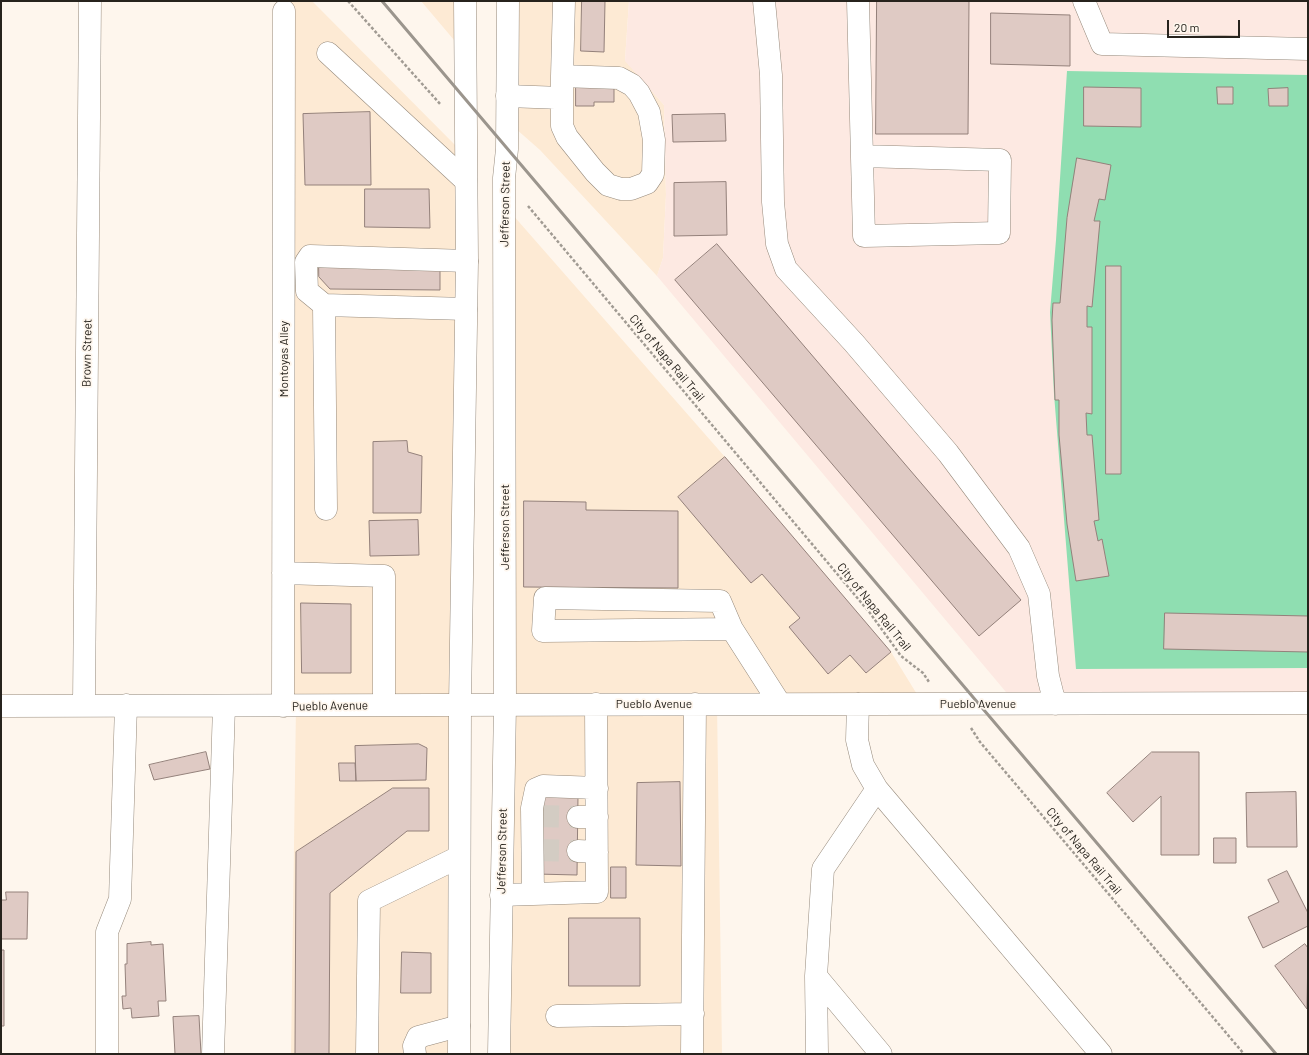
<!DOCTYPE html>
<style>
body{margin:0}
#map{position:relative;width:1309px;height:1055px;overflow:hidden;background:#fef6ed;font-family:Barlow,sans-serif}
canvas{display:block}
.frame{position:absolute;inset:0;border:2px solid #27231d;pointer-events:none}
.scale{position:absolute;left:1167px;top:20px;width:73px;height:18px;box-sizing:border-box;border:2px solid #27231d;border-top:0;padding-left:5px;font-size:12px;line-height:14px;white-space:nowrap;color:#27231d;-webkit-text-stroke:3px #fef6ed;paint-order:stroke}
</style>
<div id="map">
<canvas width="1309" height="1055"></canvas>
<div class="frame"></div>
<div class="scale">20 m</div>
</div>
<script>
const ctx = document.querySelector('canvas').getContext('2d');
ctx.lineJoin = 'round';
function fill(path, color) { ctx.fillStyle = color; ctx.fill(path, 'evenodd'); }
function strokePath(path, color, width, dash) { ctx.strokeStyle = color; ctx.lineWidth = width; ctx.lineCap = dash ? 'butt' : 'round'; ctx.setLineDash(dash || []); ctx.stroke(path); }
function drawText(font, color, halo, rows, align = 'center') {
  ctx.font = font + ' Barlow,sans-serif'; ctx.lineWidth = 3.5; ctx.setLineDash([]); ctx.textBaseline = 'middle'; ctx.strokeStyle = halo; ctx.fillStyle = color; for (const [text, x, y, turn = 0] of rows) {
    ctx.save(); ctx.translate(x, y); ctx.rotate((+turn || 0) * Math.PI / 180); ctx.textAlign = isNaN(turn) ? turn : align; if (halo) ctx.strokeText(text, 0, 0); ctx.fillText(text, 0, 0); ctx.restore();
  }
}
fill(new Path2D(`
 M285 1H312L466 156 459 1054H291L296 706H283Z
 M421 1H465V53Z
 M508 1H629L625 60 664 105 666 195 663 258 657 276 540 150 507 121Z
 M505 206 725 457 891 652 923 704H717L722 1054H499Z`), '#fdead4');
fill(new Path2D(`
 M629 1H1308V703L1016 704 657 276 663 258 666 195 664 105 625 61Z`), '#fde9e2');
fill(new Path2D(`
 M1067 71 1308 75V668L1076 669 1054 394 1050 312 1056 240Z`), '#8fdeb1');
const building = new Path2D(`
 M582 1H605L604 52 581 51Z
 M877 1H969L968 134H876Z
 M991 13 1070 15V66L991 64Z
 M576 85 614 86V102H594V106H576Z
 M1084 87 1141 88V127L1084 126Z
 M1217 87H1233V104H1218Z
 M1288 88V106H1269L1268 89Z
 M370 112 371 185H305L303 114Z
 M725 114 726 141 673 142 672 115Z
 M1077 158 1111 165 1105 200 1099 199 1094 221H1100L1092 307 1087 306V327H1092V414L1086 413 1087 435H1092L1099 520 1094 521 1098 541 1102 539 1109 576 1076 581 1067 524 1059 435V400H1055L1052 320 1053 303H1060L1067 218Z
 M726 182 727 235 674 236V183Z
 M365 189H429L430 228 365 227Z
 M717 244 1021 600 979 636 675 280Z
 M319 265 440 266V290L330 289 319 277Z
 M1106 266H1121V474H1106Z
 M407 441 408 452 422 456 421 513H373V442Z
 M725 457 891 652 866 673 850 655 828 674 789 627 800 618 762 574 751 583 678 497Z
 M524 501 586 502V510L678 511V588L524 587Z
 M418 520 419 555 370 556 369 521Z
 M301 603 351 604V673H302Z
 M1165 613 1308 616V652L1164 649Z
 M419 744 427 748 426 780 356 781 355 746Z
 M206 752 210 769 154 780 149 765Z
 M1152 752H1199V855H1161V796L1133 822 1107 793Z
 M339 763H355L356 781H340Z
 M680 782 681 866 636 865 637 783Z
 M393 788H429V831H407L330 893 329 1054H295L296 852Z
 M1296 792 1297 847H1247L1246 793Z
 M537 794 578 795 577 875 536 874Z
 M1214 838H1236V863H1214Z
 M611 867H626V898H611Z
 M1287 871 1308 913V926L1263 948 1248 917 1279 902 1268 880Z
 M6 892H28L27 939H1V900H6Z
 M569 918H640V986H569Z
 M151 942V945L163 944 166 1001H158L159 1016 132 1018 131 1008 123 1009 122 996H126L125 964H127V944Z
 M1305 944 1308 948 1307 1009 1275 966Z
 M1 950H4V1026H1Z
 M402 952 431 953V993H401Z
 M199 1016 201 1054H175L173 1017Z`);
fill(building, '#dfcac4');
strokePath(building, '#94817b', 1);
strokePath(new Path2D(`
 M537 816 578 817
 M537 850 578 851`), '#d3ccc3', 22, [22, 11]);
const minor = new Path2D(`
 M764 1 771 75 773 202 777 244 786 269 854 343 948 453 1019 548 1039 594 1048 676 1055 704
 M858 1 864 236 999 233 1000 160 862 156
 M1084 1 1102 44 1308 49
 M328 53 466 181
 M562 76 619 78 632 85 639 93 649 112 654 140 653 174 647 183 631 189H621L608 185 595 172 567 137 562 126V76L564 1
 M507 96 562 98
 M324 305 326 509
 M466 309 324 305 307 291 306 262 310 256 467 261
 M283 573 384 576V705
 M732 629 720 601 545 598 543 631 732 629 780 704
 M84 704 90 1
 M858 704 857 740 863 765 877 789 1101 1054
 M1 706 1308 703
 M283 706 284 11
 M877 789 823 869 816 976 881 1054
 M578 817H597
 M578 851 597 852
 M533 894 532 808 536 789 543 786 597 788
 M501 895 597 892 596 704
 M816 976 817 1054
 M557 1016 693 1014
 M107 1054V932L120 899 126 705
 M213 1054 224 706
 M367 1054 369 901 459 857
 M415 1054 414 1046 418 1037 459 1026
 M692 1054 695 704`);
const major = new Path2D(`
 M459 1054 460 704 467 261 465 1
 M499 1054 505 704 504 178 507 149 508 1`);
strokePath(minor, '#968a7c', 23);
strokePath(major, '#968a7c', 23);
strokePath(new Path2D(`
 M348 1 441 105
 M528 206 870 613 901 656 923 673 929 682
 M971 728 980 742 1244 1054`), '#a19b93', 2.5, [3, 2]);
strokePath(minor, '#fff', 22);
strokePath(major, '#fff', 22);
strokePath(new Path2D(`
 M382 1 1276 1054`), '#9b958d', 3);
drawText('12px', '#27231d', '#fef6ed', [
 ["Jefferson Street",505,204,-89],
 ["Brown Street",87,353,-89],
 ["City of Napa Rail Trail",667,358,50],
 ["Montoyas Alley",284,359,-90],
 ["Jefferson Street",505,527,-90],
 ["City of Napa Rail Trail",874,607,51],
 ["Pueblo Avenue",654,704],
 ["Pueblo Avenue",978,704],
 ["Pueblo Avenue",330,706,-1],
 ["Jefferson Street",502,851,-89],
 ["City of Napa Rail Trail",1084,851,50]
]);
</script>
